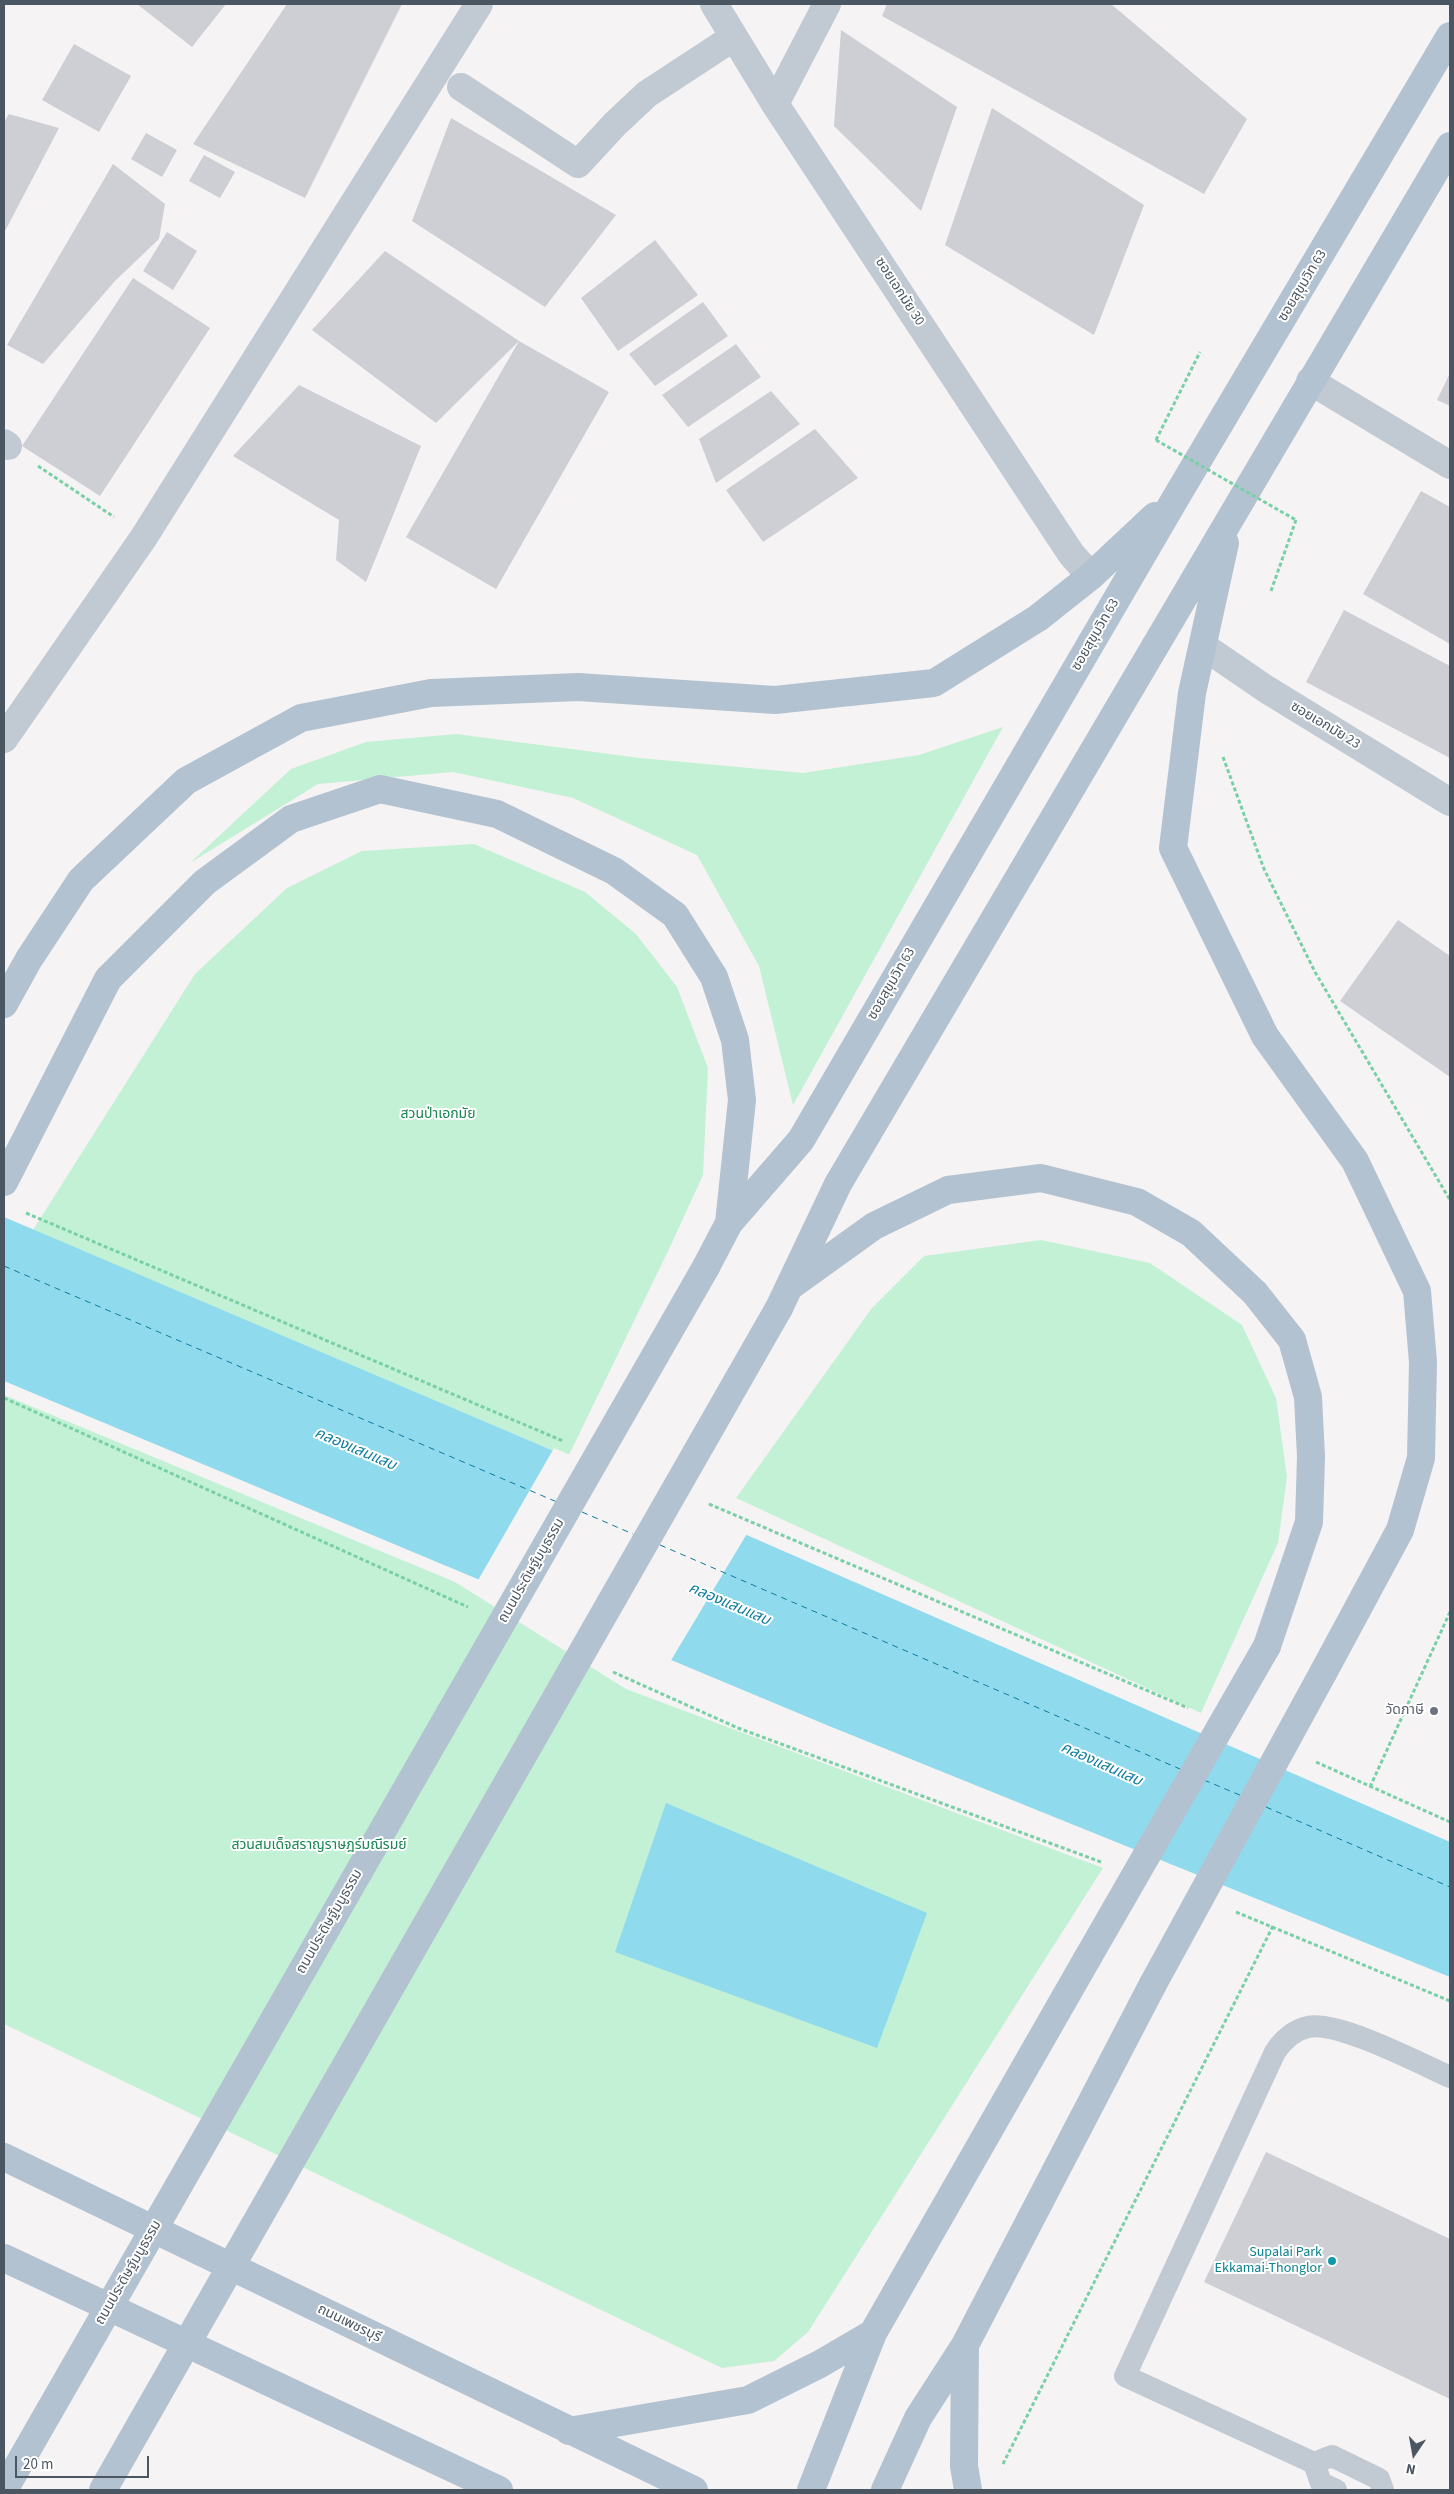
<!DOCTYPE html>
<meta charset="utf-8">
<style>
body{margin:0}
#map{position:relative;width:1454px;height:2494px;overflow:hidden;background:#f5f3f3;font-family:"Source Sans 3",sans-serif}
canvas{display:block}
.frame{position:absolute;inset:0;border:5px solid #4a5661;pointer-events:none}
.north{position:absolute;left:1389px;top:2429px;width:50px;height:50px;-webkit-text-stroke:4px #fff;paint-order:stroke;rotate:192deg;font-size:14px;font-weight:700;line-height:20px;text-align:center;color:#4a5661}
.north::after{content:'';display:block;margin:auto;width:18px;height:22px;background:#4a5661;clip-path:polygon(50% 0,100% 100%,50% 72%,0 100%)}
.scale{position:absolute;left:15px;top:2456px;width:134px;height:22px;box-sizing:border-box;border:2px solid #4a5661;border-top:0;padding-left:6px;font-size:15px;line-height:18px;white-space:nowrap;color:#4a5661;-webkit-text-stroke:4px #fff;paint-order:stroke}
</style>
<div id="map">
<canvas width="1454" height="2494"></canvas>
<div class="frame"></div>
<div class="north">N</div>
<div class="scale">20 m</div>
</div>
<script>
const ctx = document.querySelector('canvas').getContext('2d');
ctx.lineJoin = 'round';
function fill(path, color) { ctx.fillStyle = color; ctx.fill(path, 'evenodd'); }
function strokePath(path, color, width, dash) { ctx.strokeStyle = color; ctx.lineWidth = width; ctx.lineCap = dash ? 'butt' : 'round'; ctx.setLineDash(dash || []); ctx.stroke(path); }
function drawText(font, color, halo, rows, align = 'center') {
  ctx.font = font + ' "Source Sans 3","Noto Sans Thai",sans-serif'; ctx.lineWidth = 4; ctx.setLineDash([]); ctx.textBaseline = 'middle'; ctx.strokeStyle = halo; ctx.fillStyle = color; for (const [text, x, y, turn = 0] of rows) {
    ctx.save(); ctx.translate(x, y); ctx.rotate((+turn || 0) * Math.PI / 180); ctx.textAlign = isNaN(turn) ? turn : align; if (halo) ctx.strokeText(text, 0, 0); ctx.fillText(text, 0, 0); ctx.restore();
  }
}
fill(new Path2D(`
 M1003 727 793 1105 759 966 697 855 573 798 453 772 318 784 190 863 291 769 366 742 456 734 640 758 803 773 919 755Z
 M474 844 585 892 636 934 677 987 708 1068 703 1175 670 1247 568 1457 33 1230 195 974 287 888 362 851Z
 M1041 1240 1150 1263 1242 1325 1276 1398 1287 1477 1278 1543 1201 1713 736 1498 872 1308 924 1256Z
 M4 1395 455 1582 626 1689 1103 1868 808 2332 774 2361 722 2368 4 2024Z`), '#c3f1d5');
fill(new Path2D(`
 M4 1217 568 1457 1450 1842V1977L829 1726 4 1381Z
 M666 1803 927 1913 877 2048 615 1952Z`), '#90daee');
fill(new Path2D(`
 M554 1448 748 1532 670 1662 477 1582Z`), '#f5f3f3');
strokePath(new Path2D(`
 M4 1266 557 1502
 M582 1512 633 1534
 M660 1545 1180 1769
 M1204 1780 1242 1796
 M1266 1807 1450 1887`), '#0c7c9b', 1, [6, 5]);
fill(new Path2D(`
 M137 4H226L192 47Z
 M287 4H402L305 198 193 144Z
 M887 4H1111L1247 119 1204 194 882 16Z
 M841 30 957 107 921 211 834 126Z
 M74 44 131 76 99 132 42 100Z
 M992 108 1144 205 1094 335 945 245Z
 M9 114 59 128 4 233V122Z
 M451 118 616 215 545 307 412 221Z
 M146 133 177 150 162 177 131 159Z
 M204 155 235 172 220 198 189 181Z
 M113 164 165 204 159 239 115 281 43 364 7 345Z
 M167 232 197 251 173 290 143 271Z
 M655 240 698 295 618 351 581 298Z
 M385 251 519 341 609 392 496 589 406 537 519 341 436 423 312 330Z
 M133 278 210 328 100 496 22 446Z
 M703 302 728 336 655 386 629 354Z
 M736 344 761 377 688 427 662 395Z
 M1450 373V406L1437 400Z
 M299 385 421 446 366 582 336 560 339 520 233 456Z
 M771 391 800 424 716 483 699 439Z
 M815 429 858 478 763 542 726 490Z
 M1421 491 1450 507V644L1363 594Z
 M1344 610 1450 666V758L1306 682Z
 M1398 920 1450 956V1077L1340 1001Z
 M1266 2152 1450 2239V2399L1204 2282Z`), '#cdcfd5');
strokePath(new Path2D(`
 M1156 440 1200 352
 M38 466 114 517
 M1271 591 1296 520
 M1223 757 1264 869 1315 972 1450 1200
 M26 1213 563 1441
 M4 1398 468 1607
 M709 1504 1188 1708
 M613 1672 738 1728 1101 1862
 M1316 1762 1450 1822
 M1370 1787 1450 1612
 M1236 1912 1450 2001
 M1003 2464 1273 1926`), '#7ad0a6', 3, [4, 2.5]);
strokePath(new Path2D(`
 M1314 2463 1125 2376 1275 2052C1283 2040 1294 2030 1308 2027 1337 2020 1421 2064 1450 2077
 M1336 2490 1321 2483 1314 2463 1332 2456 1379 2479 1383 2490`), '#c1cad2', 22);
strokePath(new Path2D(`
 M714 4 775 104 1058 534 1072 555 1091 576
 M461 87 578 164 615 124 647 94 734 37
 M775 104 827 4
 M1310 381 1450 465
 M4 443 8 446
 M1203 646 1266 689 1450 802
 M4 739 144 537 479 4`), '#c1cad2', 28);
strokePath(new Path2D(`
 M1225 543 1192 693 1173 848 1265 1036 1355 1161 1417 1291 1423 1362 1421 1458 1400 1530 1323 1673
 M4 1004 29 959 81 880 186 781 301 718 431 693 578 687 775 700 934 683 1038 618 1091 576 1155 516
 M4 1182 108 979 205 882 291 819 380 789 497 814 614 871 675 915 714 977 735 1040 742 1100 729 1223
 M706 1267 729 1223 801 1140 1178 494 1450 36
 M792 1285 874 1226 948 1190 1041 1178 1137 1202 1191 1233 1255 1293 1292 1340 1308 1397 1311 1457 1309 1522 1267 1646
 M779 1308 838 1184 1450 146
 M4 2157 694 2490
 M4 2258 499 2490
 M965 2345 964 2466 968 2490
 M569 2431 748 2400 820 2364 873 2333 1087 1959
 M811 2490 873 2333
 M885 2490 918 2418 965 2345 1153 1984`), '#b3c2d1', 28);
strokePath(new Path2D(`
 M1156 440 1296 520`), '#7ad0a6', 3, [4, 2.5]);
strokePath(new Path2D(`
 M1087 1959 1267 1646
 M1153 1984 1323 1673
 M4 2490 706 1267
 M103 2490 779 1308`), '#b3c2d1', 28);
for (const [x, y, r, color] of [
 [1434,1711,5,"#6b7280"],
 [1332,2261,5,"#0f9aa8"]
]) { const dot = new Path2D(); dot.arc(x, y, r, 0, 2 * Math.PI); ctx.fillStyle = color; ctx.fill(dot); strokePath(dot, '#fff', 2); }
drawText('14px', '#4a5661', '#fff', [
 ["ซอยสุขุมวิท 63",1303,286,-59],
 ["ซอยเอกมัย 30",899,292,57],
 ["ซอยสุขุมวิท 63",1096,635,-60],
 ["ซอยเอกมัย 23",1325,726,31],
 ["ซอยสุขุมวิท 63",892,984,-60],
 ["ถนนประดิษฐ์มนูธรรม",532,1571,-60],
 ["ถนนประดิษฐ์มนูธรรม",330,1922,-60],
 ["ถนนประดิษฐ์มนูธรรม",129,2273,-60],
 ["ถนนเพชรบุรี",349,2324,26]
]);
drawText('14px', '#17864f', '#fff', [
 ["สวนป่าเอกมัย",438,1115],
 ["สวนสมเด็จสราญราษฎร์มณีรมย์",319,1846]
]);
drawText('14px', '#5b616d', '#fff', [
 ["วัดภาษี",1424,1711]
], 'right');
drawText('14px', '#0d838f', '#fff', [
 ["Supalai Park",1322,2253],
 ["Ekkamai-Thonglor",1322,2269]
], 'right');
drawText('italic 15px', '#0c7c9b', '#fff', [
 ["คลองแสนแสบ",355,1450,23],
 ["คลองแสนแสบ",729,1605,23],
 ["คลองแสนแสบ",1101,1765,24]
]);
</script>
